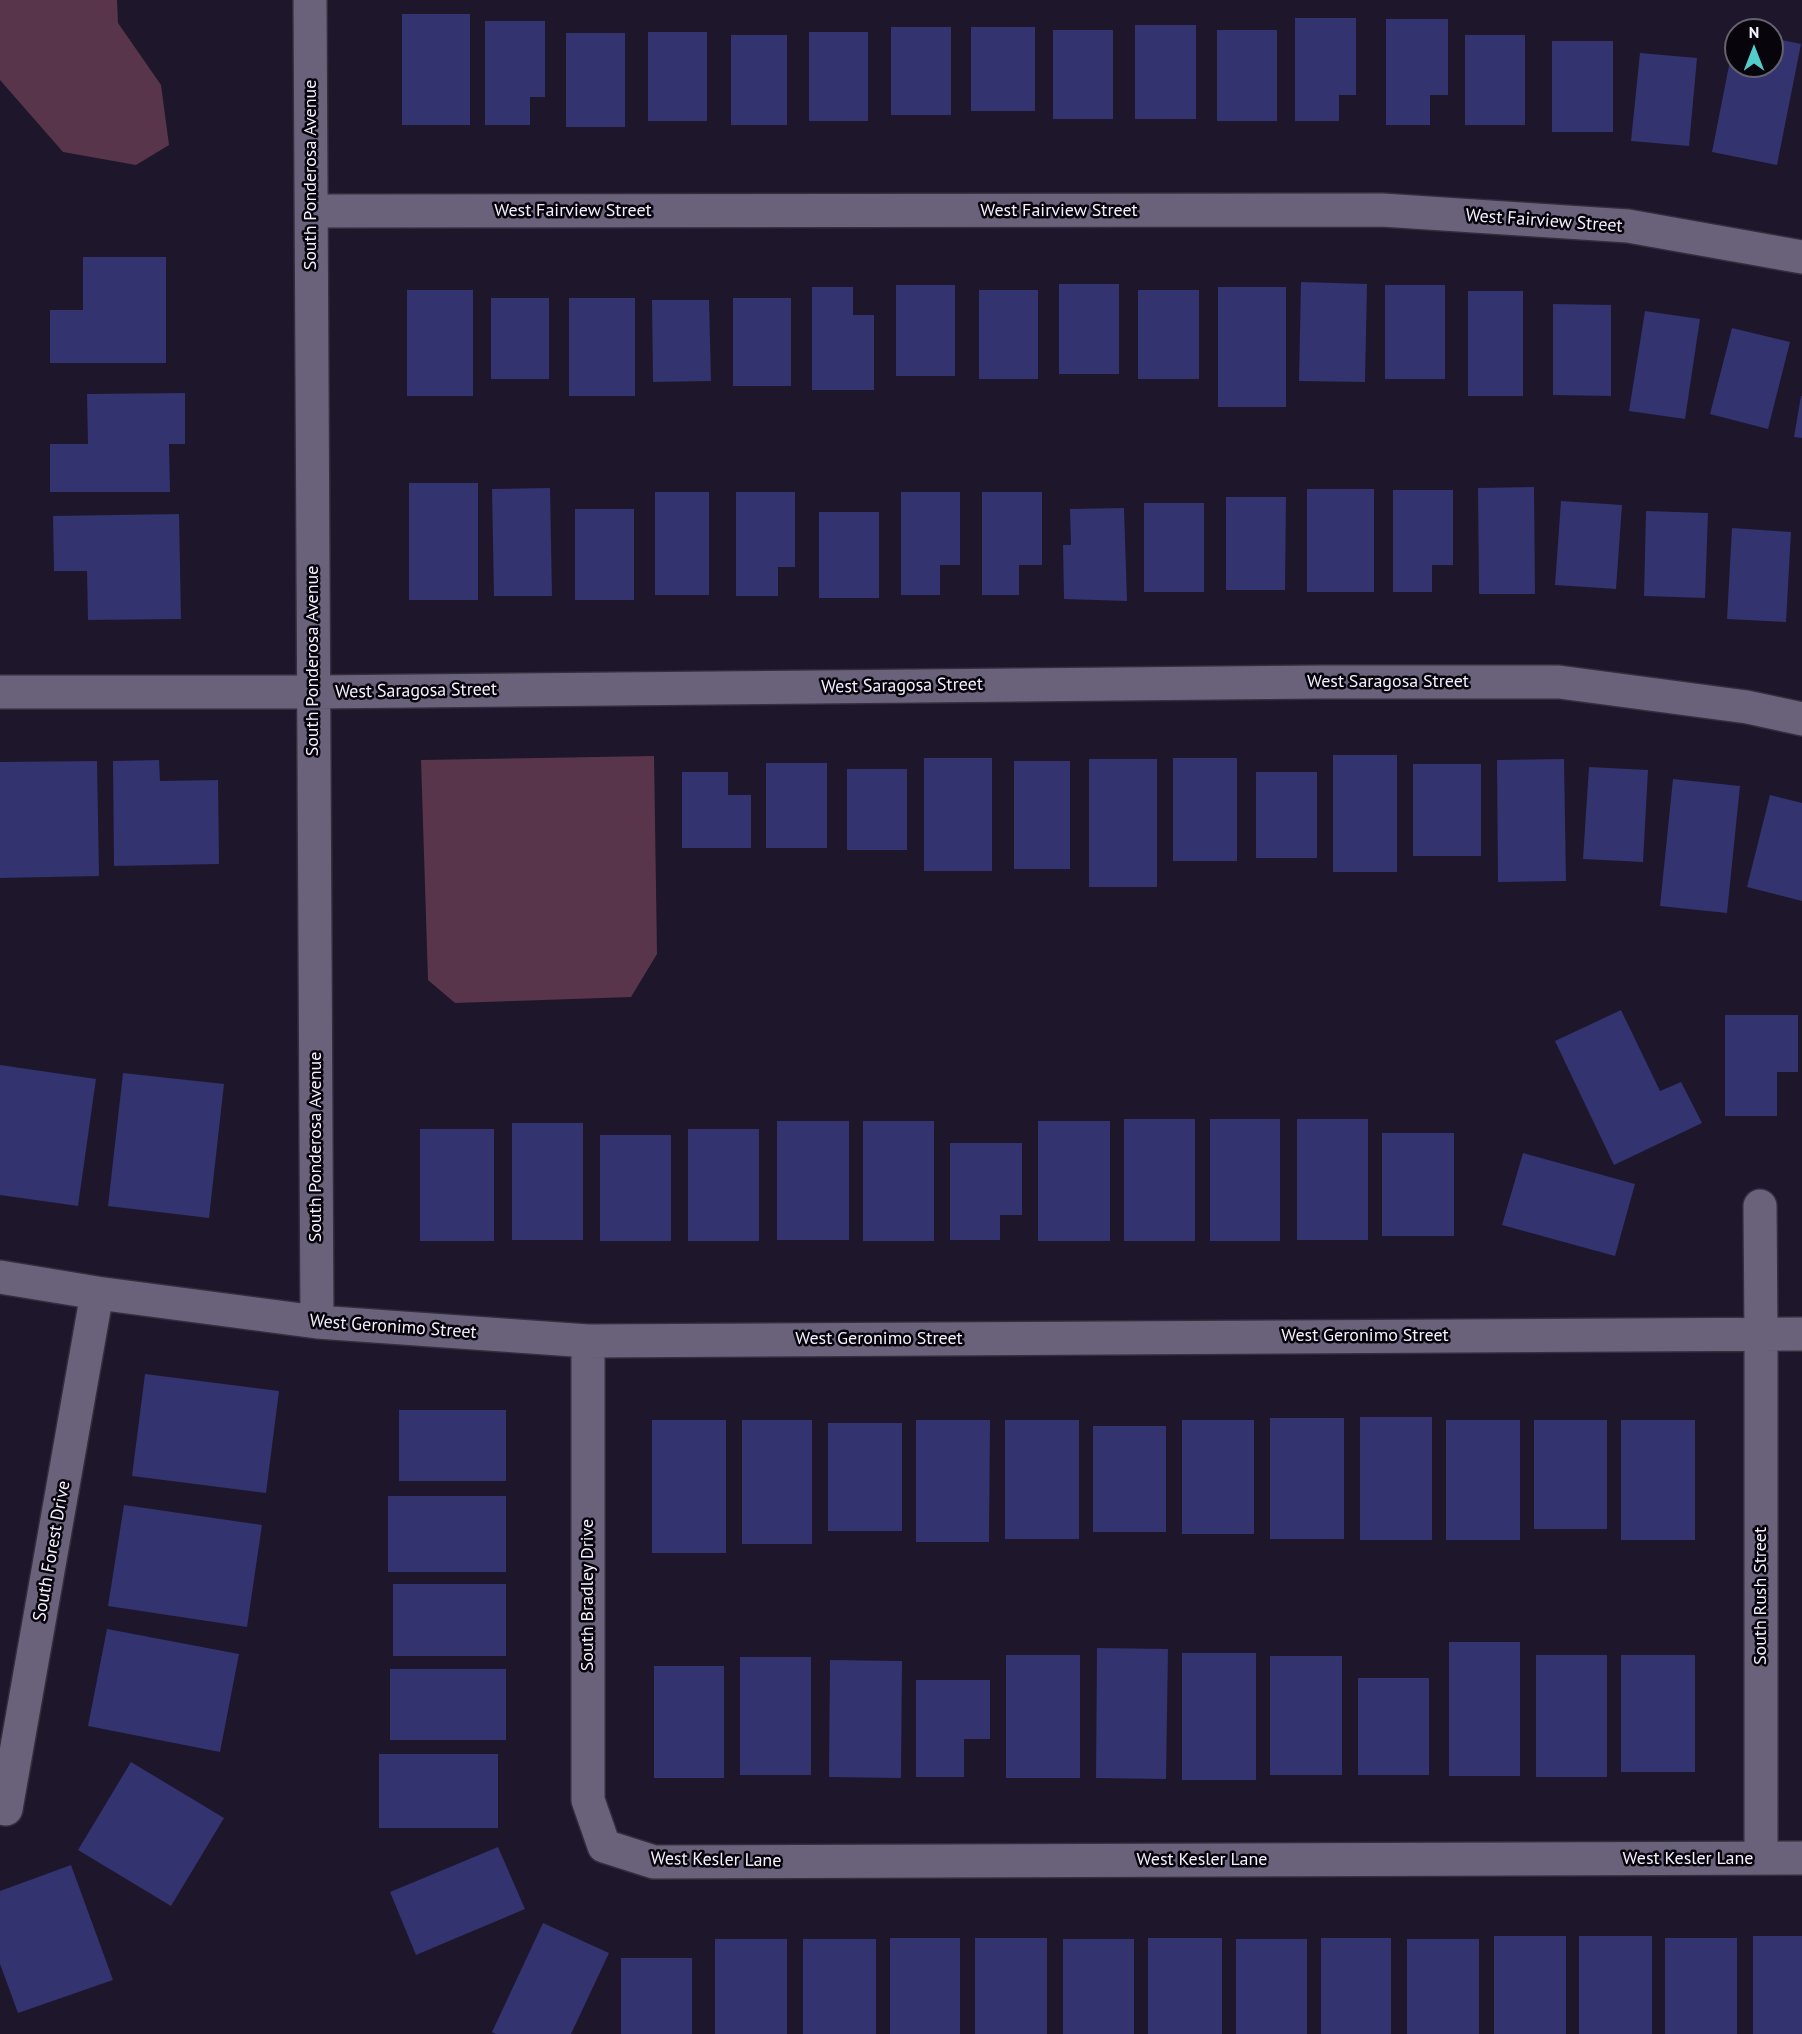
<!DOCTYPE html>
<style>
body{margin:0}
#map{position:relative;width:1802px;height:2034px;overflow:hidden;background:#1e162b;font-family:"PT Sans",sans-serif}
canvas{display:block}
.north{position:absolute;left:1724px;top:18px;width:60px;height:60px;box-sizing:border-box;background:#07040c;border:2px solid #66626d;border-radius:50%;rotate:0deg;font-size:16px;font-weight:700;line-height:24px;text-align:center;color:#f4f0ff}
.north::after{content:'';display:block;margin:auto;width:21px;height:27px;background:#52cdcc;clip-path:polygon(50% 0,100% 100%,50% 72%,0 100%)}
</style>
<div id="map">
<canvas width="1802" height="2034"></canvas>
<div class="north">N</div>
</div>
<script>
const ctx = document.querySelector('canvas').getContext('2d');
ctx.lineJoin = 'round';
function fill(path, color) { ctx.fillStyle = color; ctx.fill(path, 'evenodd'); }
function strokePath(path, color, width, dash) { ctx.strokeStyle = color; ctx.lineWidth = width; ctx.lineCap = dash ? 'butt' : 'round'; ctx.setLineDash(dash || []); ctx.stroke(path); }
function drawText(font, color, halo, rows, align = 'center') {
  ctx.font = font + ' "PT Sans",sans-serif'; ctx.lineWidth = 5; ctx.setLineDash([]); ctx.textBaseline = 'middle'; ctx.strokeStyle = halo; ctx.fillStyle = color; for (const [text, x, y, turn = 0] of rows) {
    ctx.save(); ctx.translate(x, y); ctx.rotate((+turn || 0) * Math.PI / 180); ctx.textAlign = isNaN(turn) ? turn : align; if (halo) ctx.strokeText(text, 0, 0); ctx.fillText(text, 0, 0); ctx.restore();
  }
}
fill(new Path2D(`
 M0 0H117L118 23 161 85 169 145 136 165 63 152 0 80Z
 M654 756 657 954 631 997 455 1003 428 980 421 760Z`), '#59354b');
fill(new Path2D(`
 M402 14H470V125H402Z
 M1295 18H1356V95H1339V121H1295Z
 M1386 19H1448V95H1430V125H1386Z
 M485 21H545V97H530V125H485Z
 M1135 25H1196V119H1135Z
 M891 27H951V115H891Z
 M971 27H1035V111H971Z
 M1053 30H1113V119H1053Z
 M1217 30H1277V121H1217Z
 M648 32H707V121H648Z
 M809 32H868V121H809Z
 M566 33H625V127H566Z
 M731 35H787V125H731Z
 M1465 35H1525V125H1465Z
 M1735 35 1736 66H1772V38L1801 44 1777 165 1712 152Z
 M1552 41H1613V132H1552Z
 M1640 53 1697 58 1689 146 1631 141Z
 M83 257H166V363H50V310H83Z
 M1301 282 1367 284 1365 382 1299 381Z
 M1059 284H1119V374H1059Z
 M896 285H955V376H896Z
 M1385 285H1445V379H1385Z
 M812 287H853V315H874V390H812Z
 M1218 287H1286V407H1218Z
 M407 290H473V396H407Z
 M979 290H1038V379H979Z
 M1138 290H1199V379H1138Z
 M1468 291H1523V396H1468Z
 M491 298H549V379H491Z
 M569 298H635V396H569Z
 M733 298H791V386H733Z
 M652 300H709L711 381 653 382Z
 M1553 304 1611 305V396L1553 395Z
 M1645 311 1700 319 1685 419 1629 411Z
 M1732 328 1790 342 1768 429 1710 414Z
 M185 393V444H169L170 492H50V444H88L87 394Z
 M1801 396H1802V438L1794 437Z
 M409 483H478V600H409Z
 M1534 487 1535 594H1479L1478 488Z
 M550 488 552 596H494L492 489Z
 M1307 489H1374V592H1307Z
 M1393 490H1453V565H1432V592H1393Z
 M655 492H709V595H655Z
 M736 492H795V567H778V596H736Z
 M901 492H960V565H940V595H901Z
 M982 492H1042V565H1019V595H982Z
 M1226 497H1286L1285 590H1226Z
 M1561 501 1622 505 1616 589 1555 585Z
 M1144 503H1204V592H1144Z
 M1124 508 1127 601 1064 599 1063 545H1071L1070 509Z
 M575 509H634V600H575Z
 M1646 511 1708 513 1705 598 1644 596Z
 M819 512H879V598H819Z
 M179 514 181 619 88 620 87 571H54L53 516Z
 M1732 528 1791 532 1786 622 1727 619Z
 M1333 755H1397V872H1333Z
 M924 758H992V871H924Z
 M1173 758H1237V861H1173Z
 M1089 759H1157V887H1089Z
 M1564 759 1566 881 1498 882 1497 760Z
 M159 760 160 781 218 780 219 864 114 866 113 761Z
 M97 761 99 876 0 878V762Z
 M1014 761H1070V869H1014Z
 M766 763H827V848H766Z
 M1413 764H1481V856H1413Z
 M1589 767 1648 770 1643 862 1583 859Z
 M847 769H907V850H847Z
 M682 772H728V795H751V848H682Z
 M1256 772H1317V858H1256Z
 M1673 779 1740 786 1727 913 1660 906Z
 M1770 795 1802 803V901L1747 887Z
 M1621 1010 1660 1091 1681 1082 1702 1123 1614 1165 1555 1041Z
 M1725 1015H1798V1072H1777V1116H1725Z
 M0 1065 96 1079 78 1206 0 1195Z
 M123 1073 224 1084 209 1218 108 1206Z
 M1124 1119H1195V1241H1124Z
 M1210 1119H1280V1241H1210Z
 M1297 1119H1368V1240H1297Z
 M777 1121H849V1240H777Z
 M863 1121H934V1241H863Z
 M1038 1121H1110V1241H1038Z
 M512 1123H583V1240H512Z
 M420 1129H494V1241H420Z
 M688 1129H759V1241H688Z
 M1382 1133H1454V1236H1382Z
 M600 1135H671V1241H600Z
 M950 1143H1022V1215H1000V1240H950Z
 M1523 1153 1635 1184 1615 1256 1502 1225Z
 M145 1374 279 1391 266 1493 132 1476Z
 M399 1410H506V1481H399Z
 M1360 1417H1432V1540H1360Z
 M1270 1418H1344V1539H1270Z
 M652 1420H726V1553H652Z
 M742 1420H812V1544H742Z
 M916 1420H990L989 1542H916Z
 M1005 1420H1079V1539H1005Z
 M1182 1420H1254V1534H1182Z
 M1446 1420H1520V1540H1446Z
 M1534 1420H1607V1529H1534Z
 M1621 1420H1695V1540H1621Z
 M828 1423H902V1531H828Z
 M1093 1426H1166V1532H1093Z
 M388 1496H506V1572H388Z
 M124 1505 262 1525 247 1627 108 1606Z
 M393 1584H506V1656H393Z
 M107 1629 239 1654 220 1752 88 1726Z
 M1449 1642H1520V1776H1449Z
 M1097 1648 1168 1649 1166 1779 1096 1778Z
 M1182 1653H1256V1780H1182Z
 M1006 1655H1080V1778H1006Z
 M1536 1655H1607V1777H1536Z
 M1621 1655H1695V1772H1621Z
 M1270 1656H1342V1775H1270Z
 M740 1657H811V1775H740Z
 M830 1660 902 1661 901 1778 829 1777Z
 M654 1666H724V1778H654Z
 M390 1669H506V1740H390Z
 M1358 1678H1429V1775H1358Z
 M916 1680H990V1739H964V1777H916Z
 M379 1754H498V1828H379Z
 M131 1762 224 1818 171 1906 78 1850Z
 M498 1847 525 1909 416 1955 390 1892Z
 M71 1865 113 1980 18 2013 0 1964V1891Z
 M543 1923 609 1953 571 2034H496L492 2032Z
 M1494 1936H1566V2034H1494Z
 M1579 1936H1652V2034H1579Z
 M1753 1936H1802V2034H1753Z
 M890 1938H960V2034H890Z
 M975 1938H1047V2034H975Z
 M1148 1938H1222V2034H1148Z
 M1321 1938H1391V2034H1321Z
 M1665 1938H1737V2034H1665Z
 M715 1939H787V2034H715Z
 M803 1939H876V2034H803Z
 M1063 1939H1134V2034H1063Z
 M1236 1939H1307V2034H1236Z
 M1407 1939H1479V2034H1407Z
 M621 1958H692V2034H621Z`), '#32336f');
const minor = new Path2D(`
 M310 0 317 1322
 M312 211 1382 210 1628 226 1802 257
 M0 692H313L1319 682H1559L1747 707 1802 719
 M1760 1206 1761 1334V1858
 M0 1277 97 1293 317 1322 588 1341 1802 1334
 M588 1341V1800L604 1846 654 1862 1802 1858
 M0 1808 6 1809 97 1293`);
strokePath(minor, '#322e3d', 36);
strokePath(minor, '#6a617b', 33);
drawText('18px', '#f4f0ff', '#07040c', [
 ["South Ponderosa Avenue",311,175,-90],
 ["West Fairview Street",573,211],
 ["West Fairview Street",1059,211],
 ["West Fairview Street",1544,221,4],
 ["South Ponderosa Avenue",313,661,-90],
 ["West Saragosa Street",1388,682],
 ["West Saragosa Street",902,686,-1],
 ["West Saragosa Street",416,691,-1],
 ["South Ponderosa Avenue",316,1147,-90],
 ["West Geronimo Street",393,1327,4],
 ["West Geronimo Street",1365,1336],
 ["West Geronimo Street",879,1339],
 ["South Forest Drive",52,1551,-80],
 ["South Bradley Drive",588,1595,-90],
 ["South Rush Street",1761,1596,-90],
 ["West Kesler Lane",1688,1859],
 ["West Kesler Lane",716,1860,1],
 ["West Kesler Lane",1202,1860]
]);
</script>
